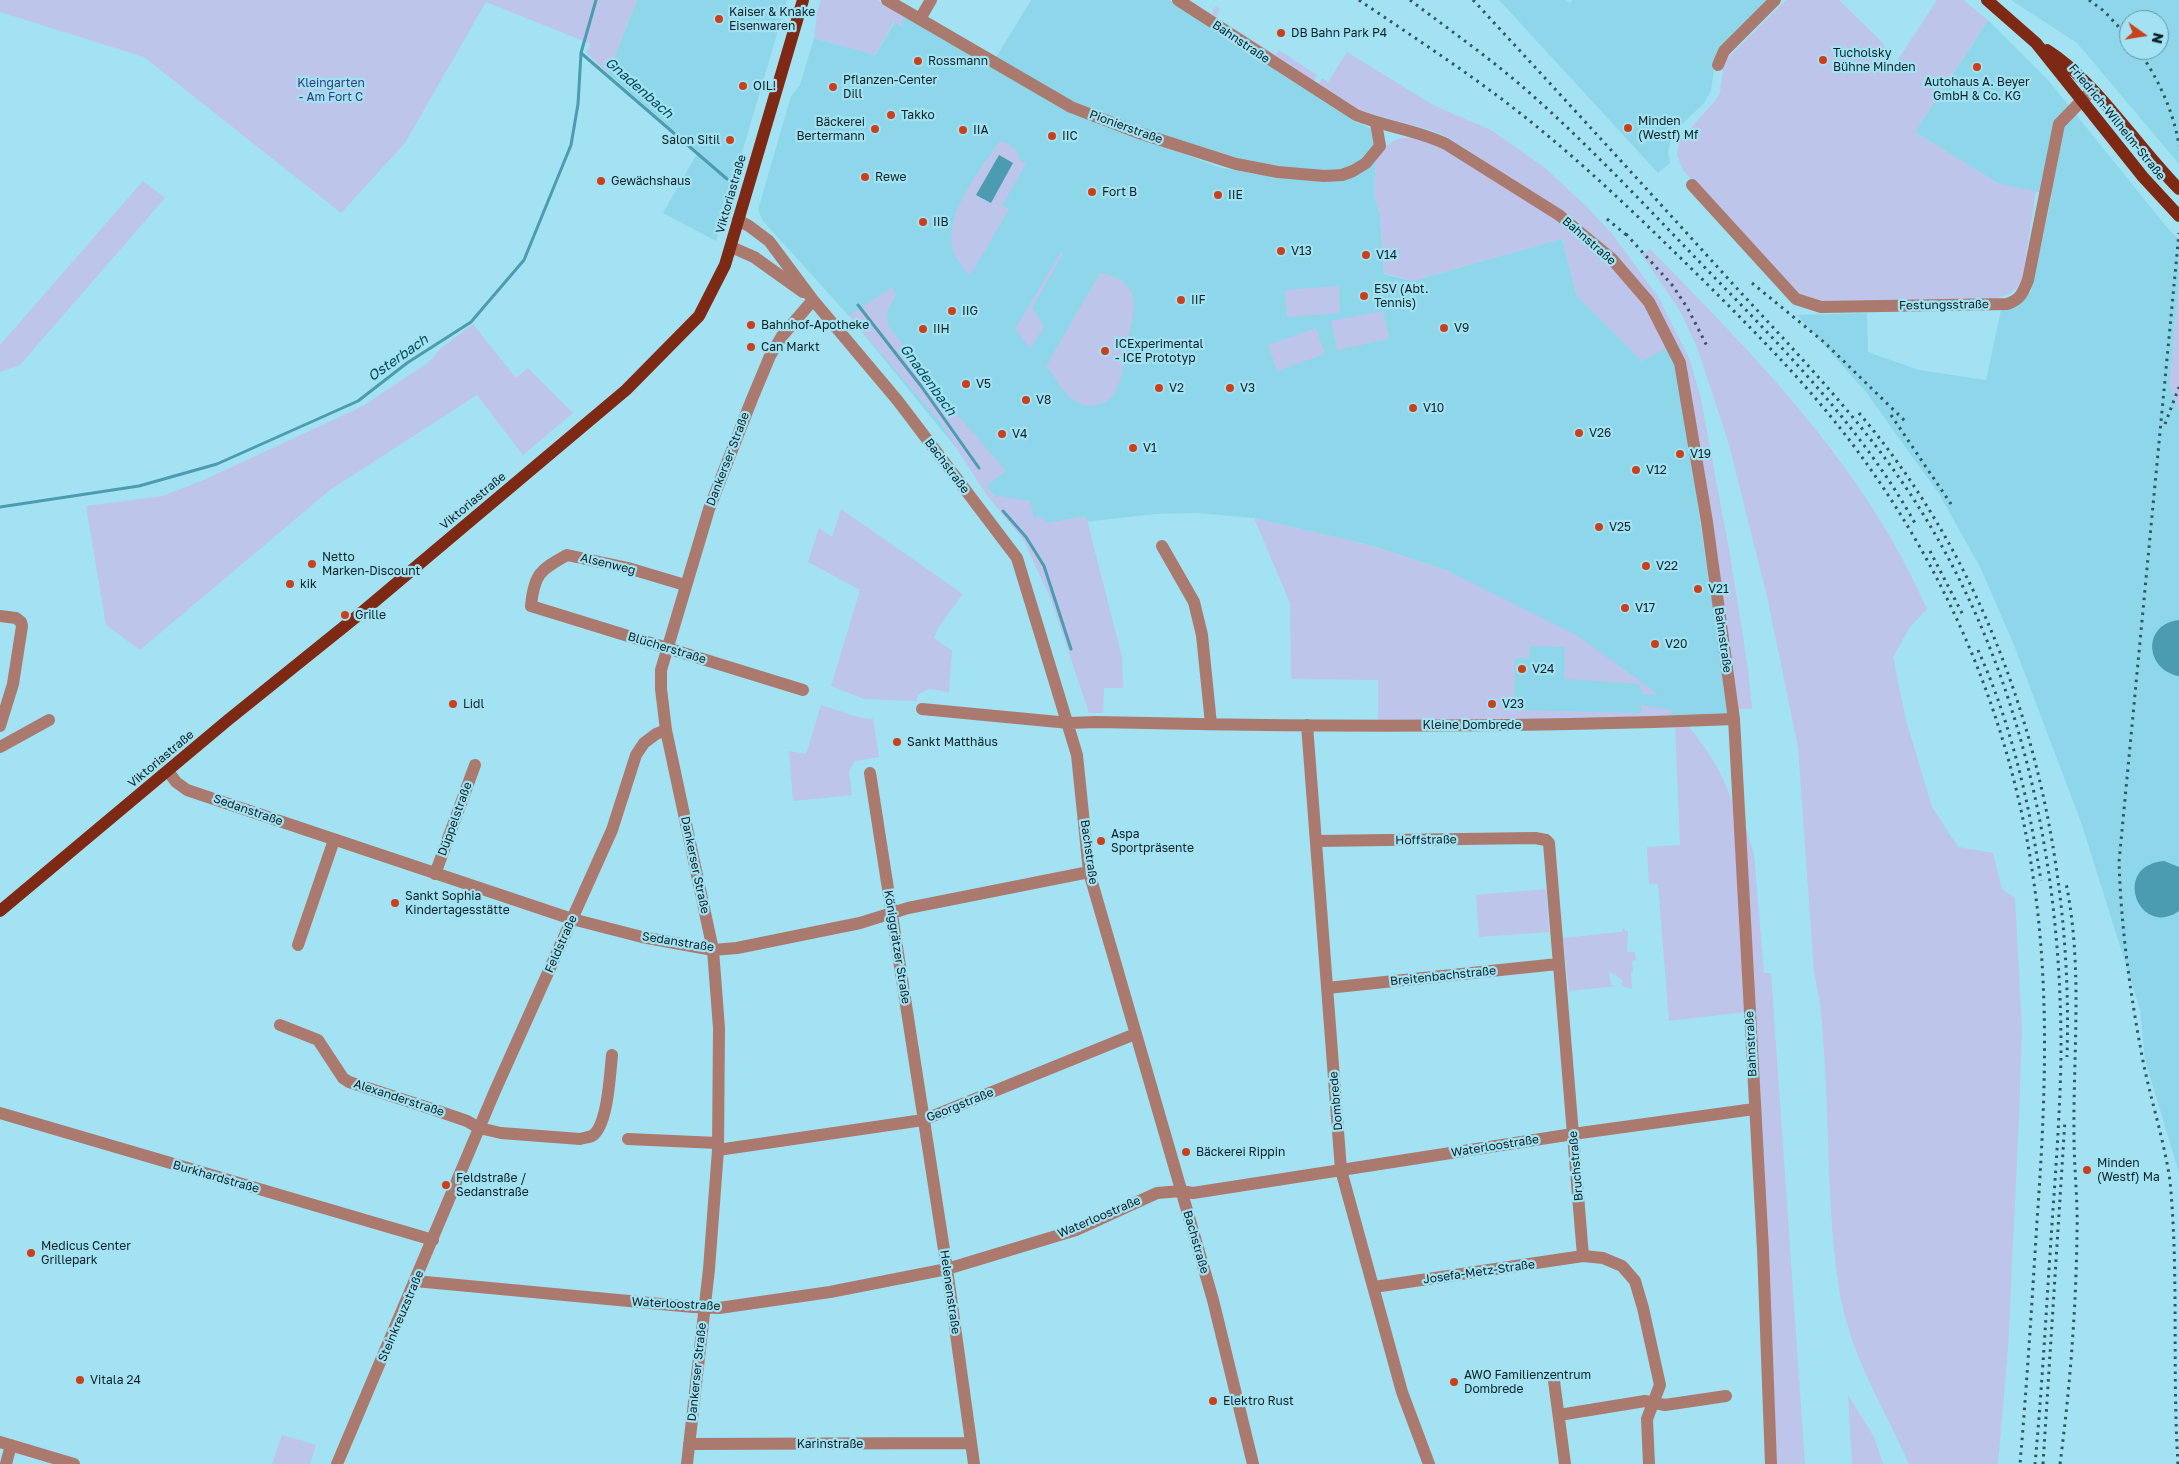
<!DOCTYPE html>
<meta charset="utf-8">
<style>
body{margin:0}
#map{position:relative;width:2179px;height:1464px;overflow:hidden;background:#a3e2f2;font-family:"Golos Text",sans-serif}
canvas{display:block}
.north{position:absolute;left:2119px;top:10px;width:50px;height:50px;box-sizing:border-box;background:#a3e2f2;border:1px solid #6595a1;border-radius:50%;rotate:103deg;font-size:14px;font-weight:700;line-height:20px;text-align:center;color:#082228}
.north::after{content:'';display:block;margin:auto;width:18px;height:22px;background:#c9401a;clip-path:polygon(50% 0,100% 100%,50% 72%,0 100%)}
</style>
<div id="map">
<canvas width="2179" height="1464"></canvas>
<div class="north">N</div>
</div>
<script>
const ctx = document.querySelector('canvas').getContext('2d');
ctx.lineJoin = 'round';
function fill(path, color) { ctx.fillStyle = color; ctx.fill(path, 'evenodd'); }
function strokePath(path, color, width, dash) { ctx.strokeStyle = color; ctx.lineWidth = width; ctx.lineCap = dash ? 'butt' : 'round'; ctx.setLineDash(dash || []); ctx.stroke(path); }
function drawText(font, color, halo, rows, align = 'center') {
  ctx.font = font + ' "Golos Text",sans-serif'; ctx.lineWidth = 4.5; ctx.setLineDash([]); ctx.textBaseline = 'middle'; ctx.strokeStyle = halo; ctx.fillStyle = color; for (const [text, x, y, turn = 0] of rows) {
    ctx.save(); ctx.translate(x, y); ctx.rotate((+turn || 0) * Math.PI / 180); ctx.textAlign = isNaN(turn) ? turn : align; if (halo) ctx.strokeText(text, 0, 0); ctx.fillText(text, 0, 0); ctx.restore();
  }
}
fill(new Path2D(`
 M637 0H787L716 241 663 213 698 152 608 73Z
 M1031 0H1169L1352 120 1373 130 1374 142 1372 150 1365 158 1346 169 1311 171 1244 160 1091 112 995 59Z
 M1499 0H1565L1570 3 1572 0H1767L1714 69 1711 91 1704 103 1672 134 1668 152 1670 163 1658 173Z
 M2011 0H2179V164L2077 43ZM2129 20H2159V50H2129Z
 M903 16 1072 111 1218 167 1259 175 1260 171 1316 179 1376 158 1374 194 1380 215 1384 274 1412 281 1562 239 1577 296 1642 361 1668 346 1677 366 1729 717 1477 720V586L1446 570 1373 546 1254 518 1199 513 1155 514 1075 523 1024 541 987 486 849 316 763 221 758 210 791 96 800 85 814 38 875 55 895 22 903 27Z
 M1988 20 2049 81 2169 230 2179 239V281L2170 385 2179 411V1173L2145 1060 2140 1010 2082 825 2014 645 1980 567 1939 494 1866 392 1797 315 1867 313 1868 352 1919 370 1986 380 2001 310 2014 308 2031 292 2052 195 1999 184 1915 132Z`), '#8ed7ea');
fill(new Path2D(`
 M0 0H637L608 73 586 53 591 44 486 2 405 143 341 213 144 57 0 12Z
 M821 0H877L903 16V27L894 22 875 55 814 38 817 13Z
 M1786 0H1839L1883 43 1893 67 1937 0H1963L1988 20 1915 132 1999 184 2036 191 2022 280C2015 292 2009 295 1997 298L1822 302 1791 291 1683 170 1677 155 1679 141 1714 102 1720 93 1724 62Z
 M1215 6 1220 9 1216 17 1276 55 1279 50 1317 75 1313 81 1212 14Z
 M1347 52 1435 106 1491 130 1544 167 1587 207 1613 235 1659 298 1690 360 1701 399 1730 555 1748 668 1752 709H1737L1687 371 1668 347 1642 361 1577 296 1562 239 1412 281 1384 273 1380 215 1374 194 1376 158C1384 149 1391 139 1403 138 1430 135 1525 191 1554 206L1449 138 1434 131 1357 110 1319 84 1322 78 1328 82Z
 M999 142H1005L1017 151 1019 159 1026 164 1002 205 1009 209 970 276C966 271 961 266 958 260 935 222 980 171 999 142Z
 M143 181 165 198 20 365 0 372V345Z
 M1650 249C1757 358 1865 467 1927 609L1910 627 1893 657 1906 720 1932 807 1958 847 1993 853 2002 889 2015 898 2022 1029 2019 1119 2008 1348 1998 1464H1909C1886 1412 1854 1361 1842 1304 1827 1228 1830 1148 1825 1070 1823 1038 1822 1005 1814 973L1798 747 1767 596 1728 441 1697 347 1680 311 1642 255Z
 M1061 252 1063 254 1032 308 1044 327 1030 349 1015 329Z
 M1100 273C1112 275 1125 279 1131 292 1138 308 1129 331 1126 348 1122 369 1122 399 1097 405 1088 408 1076 403 1069 396 1060 388 1054 375 1046 366Z
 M2179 281V411L2170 385Z
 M1339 286 1340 313 1287 317 1285 290Z
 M892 287 896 295 886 314 889 327 952 408 1006 471 987 485 993 495 1030 501 1034 518 1044 517 1045 523 1086 516 1122 657 1123 688H1104L1103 713H1089L1050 597 1024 541 986 494 939 421 849 316Z
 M1383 311 1389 339 1337 350 1331 321Z
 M473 324 516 378 528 368 573 413 523 455 477 395 330 490 140 650 106 625 86 506 163 496 206 479 363 406 429 362 440 349Z
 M1316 328 1325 354 1277 371 1268 345Z
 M841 509 963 594 938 628 934 638 952 651 949 692 929 689 917 695V701L864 699 831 686 860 590 808 562 819 528 832 537Z
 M1254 518 1373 546 1446 570 1578 636 1659 695 1643 694 1639 684 1564 679 1565 647 1530 646 1529 658H1515L1514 710 1641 713 1642 705 1671 710 1672 717 1378 722V680L1291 679 1290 603Z
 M821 705 861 718 873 719 879 757 855 761 849 771 852 795 793 801 789 751 806 754Z
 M1675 727H1689C1709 751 1724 775 1733 805L1746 1012 1669 1021 1658 884H1649L1647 847 1680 845Z
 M1745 825 1754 854 1764 973H1771L1805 1464H1771Z
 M1546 889 1549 932 1479 937 1476 895Z
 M1624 927 1625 931H1628L1627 952H1635L1636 960 1632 961 1633 972H1631L1632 989 1622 986V980L1609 971 1611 985 1618 986 1569 991 1563 938 1621 932Z
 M1848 1395 1874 1437 1883 1464H1852Z
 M282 1435 316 1445 310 1464H272Z`), '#bdc5ea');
fill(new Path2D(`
 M999 155 1013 163 991 203 976 195Z
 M2179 620V676H2178C2144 668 2143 624 2179 620Z
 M2164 861 2179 867V911C2140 939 2110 866 2164 861Z`), '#4b9cb0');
strokePath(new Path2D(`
 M581 53 727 179
 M858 305 921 386 979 468
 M0 507 139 486 217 464 358 401 407 363 471 322 524 260 571 145 578 104 581 53 596 0
 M1003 511 1026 537 1044 566 1071 649`), '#4b9cb0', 3);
strokePath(new Path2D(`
 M887 0 1071 107 1136 132 1236 164 1278 172 1324 176 1342 175 1353 171 1366 163 1380 146 1376 123
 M1178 0 1356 115C1386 127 1417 130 1446 144L1559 215 1611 258 1649 302 1680 363 1707 522 1734 719 1763 1250 1771 1464
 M920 19 931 0
 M1718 65 1724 51 1775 0
 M1692 185 1796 299 1821 307 2007 304C2020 300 2023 293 2028 280L2059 124 2092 90
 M738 220 749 226 769 241 813 300 898 401 1017 558 1077 755 1089 872 1213 1300 1253 1464
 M731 247 754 257 803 292
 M1162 546 1194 602 1202 635 1211 724
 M685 585 628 568 567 555C540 570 534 574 531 606L803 690
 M0 616 16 618 21 622 22 626 13 684 0 726
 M922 709 1069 723 1096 722C1308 727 1522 728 1734 719
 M1307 725 1341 1170 1402 1392 1429 1464
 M0 747 49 720
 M168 771 176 782 187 790 572 919 642 937 713 950 737 948 860 923 908 908 1089 872
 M870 773 947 1269 974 1464
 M1316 841 1535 838 1546 840 1549 843 1583 1256
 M435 874 475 765
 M298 945 334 840
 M1327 988 1558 964
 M280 1025 318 1040 343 1078 349 1082 435 1110 467 1121 479 1128 501 1133 580 1139C584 1138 589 1137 592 1136 608 1126 610 1073 612 1055
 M0 1113 433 1240
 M628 1139 718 1143
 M718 1150 923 1120 1135 1034
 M415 1281 693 1307 719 1308 830 1292 947 1269 1076 1230 1157 1193 1181 1191 1193 1193 1573 1134 1754 1109
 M1374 1287 1583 1256 1603 1258 1622 1266 1635 1281 1643 1308 1660 1385 1647 1419 1649 1464
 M1554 1381 1565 1464
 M1559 1415 1645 1401 1665 1405 1726 1396
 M0 1442 74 1464
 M689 1444 971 1443
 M6 1464 11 1445
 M337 1464 494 1093 612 830 636 755 644 743 656 734 666 730
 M687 1464 709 1269 718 1150 719 1028 713 950 666 730 661 689V670L709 509 752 399 770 356 782 336 813 300`), '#ab7a6e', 12);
strokePath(new Path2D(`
 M1987 0 2036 43 2143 177 2179 216
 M2047 50C2095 80 2137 147 2179 189
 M0 911 228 720 361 613 626 390 699 316 725 265 803 0`), '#7e2913', 12);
strokePath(new Path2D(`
 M1359 0C1419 41 1480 80 1536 126 1595 174 1648 226 1702 279 1759 336 1818 395 1864 460 1954 585 2013 730 2034 883 2050 995 2045 1109 2037 1221 2032 1302 2027 1383 2020 1464
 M1410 0C1451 31 1494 61 1532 95 1597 153 1656 217 1716 279 1789 354 1865 433 1916 525
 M1473 0C1560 94 1646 188 1732 283 1800 357 1870 428 1923 514 2023 676 2062 867 2061 1056 2060 1117 2055 1179 2051 1239 2046 1314 2042 1389 2035 1464
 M2089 0 2104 11 2129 38
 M2138 50C2158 78 2174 112 2179 146
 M1607 219 1630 238
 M1626 234 1673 286 1688 309 1708 348
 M1752 283 1824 342 1905 421
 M1859 413C2009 590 2074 827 2067 1057
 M1891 415 1951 504
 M2165 424 2179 387
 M1930 551 1963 615
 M1978 650C2011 723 2029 802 2041 881
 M2043 1464 2065 1120
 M2060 1464C2070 1388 2076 1310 2077 1234 2078 1201 2074 1168 2074 1136 2073 1051 2083 967 2066 883
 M2178 1464C2172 1370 2179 1275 2170 1181 2164 1139 2150 1098 2142 1056 2130 993 2121 926 2119 862L2179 233`), '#31555e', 3, [2.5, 5]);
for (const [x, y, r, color] of [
 [719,19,5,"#c9401a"],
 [1281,33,5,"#c9401a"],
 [1823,60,5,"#c9401a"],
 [918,61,5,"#c9401a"],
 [1977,67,5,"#c9401a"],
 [743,86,5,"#c9401a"],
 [833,87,5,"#c9401a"],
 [891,115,5,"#c9401a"],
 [1628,128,5,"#c9401a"],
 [875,129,5,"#c9401a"],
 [963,130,5,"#c9401a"],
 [1052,136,5,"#c9401a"],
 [730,140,5,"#c9401a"],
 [865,177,5,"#c9401a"],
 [601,181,5,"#c9401a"],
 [1092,192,5,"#c9401a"],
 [1218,195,5,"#c9401a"],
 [923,222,5,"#c9401a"],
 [1281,251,5,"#c9401a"],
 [1366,255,5,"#c9401a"],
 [1364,296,5,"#c9401a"],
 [1181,300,5,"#c9401a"],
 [952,311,5,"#c9401a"],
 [751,325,5,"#c9401a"],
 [1444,328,5,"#c9401a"],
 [923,329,5,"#c9401a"],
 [751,347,5,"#c9401a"],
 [1105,351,5,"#c9401a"],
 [966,384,5,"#c9401a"],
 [1159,388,5,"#c9401a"],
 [1230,388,5,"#c9401a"],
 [1026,400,5,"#c9401a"],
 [1413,408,5,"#c9401a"],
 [1579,433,5,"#c9401a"],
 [1002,434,5,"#c9401a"],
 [1133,448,5,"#c9401a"],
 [1680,454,5,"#c9401a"],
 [1636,470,5,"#c9401a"],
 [1599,527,5,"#c9401a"],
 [312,564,5,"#c9401a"],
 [1646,566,5,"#c9401a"],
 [290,584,5,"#c9401a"],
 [1698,589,5,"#c9401a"],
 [1625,608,5,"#c9401a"],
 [345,615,5,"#c9401a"],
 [1655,644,5,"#c9401a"],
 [1522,669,5,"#c9401a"],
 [453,704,5,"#c9401a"],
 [1492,704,5,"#c9401a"],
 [897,742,5,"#c9401a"],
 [1101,841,5,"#c9401a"],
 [395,903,5,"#c9401a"],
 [1186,1152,5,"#c9401a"],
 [2087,1170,5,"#c9401a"],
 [446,1185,5,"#c9401a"],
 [31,1253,5,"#c9401a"],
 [80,1380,5,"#c9401a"],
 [1454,1382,5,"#c9401a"],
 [1213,1401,5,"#c9401a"]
]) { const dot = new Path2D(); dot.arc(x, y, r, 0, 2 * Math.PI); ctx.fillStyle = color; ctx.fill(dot); strokePath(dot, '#a3e2f2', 2); }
drawText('12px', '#082228', '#a3e2f2', [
 ["Kaiser & Knake",729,12],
 ["Eisenwaren",729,26],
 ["DB Bahn Park P4",1291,33],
 ["Tucholsky",1833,53],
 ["Bühne Minden",1833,67],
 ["Rossmann",928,61],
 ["Pflanzen-Center",843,80],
 ["Dill",843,94],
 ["Autohaus A. Beyer",1977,82,"center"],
 ["GmbH & Co. KG",1977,96,"center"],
 ["OIL!",753,86],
 ["Takko",901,115],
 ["Minden",1638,121],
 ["(Westf) Mf",1638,135],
 ["Bäckerei",865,122,"right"],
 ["Bertermann",865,136,"right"],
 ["IIA",973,130],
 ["IIC",1062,136],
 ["Salon Sitil",720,140,"right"],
 ["Rewe",875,177],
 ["Gewächshaus",611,181],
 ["Fort B",1102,192],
 ["IIE",1228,195],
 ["IIB",933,222],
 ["V13",1291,251],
 ["V14",1376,255],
 ["ESV (Abt.",1374,289],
 ["Tennis)",1374,303],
 ["IIF",1191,300],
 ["IIG",962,311],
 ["Bahnhof-Apotheke",761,325],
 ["V9",1454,328],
 ["IIH",933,329],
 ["ICExperimental",1115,344],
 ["- ICE Prototyp",1115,358],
 ["Can Markt",761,347],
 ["V5",976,384],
 ["V2",1169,388],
 ["V3",1240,388],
 ["V8",1036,400],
 ["V10",1423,408],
 ["V26",1589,433],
 ["V4",1012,434],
 ["V1",1143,448],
 ["V19",1690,454],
 ["V12",1646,470],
 ["V25",1609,527],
 ["Netto",322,557],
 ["Marken-Discount",322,571],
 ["V22",1656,566],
 ["kik",300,584],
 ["V21",1708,589],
 ["V17",1635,608],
 ["Grille",355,615],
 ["V20",1665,644],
 ["V24",1532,669],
 ["Lidl",463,704],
 ["V23",1502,704],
 ["Sankt Matthäus",907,742],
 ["Aspa",1111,834],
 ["Sportpräsente",1111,848],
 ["Sankt Sophia",405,896],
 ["Kindertagesstätte",405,910],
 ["Bäckerei Rippin",1196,1152],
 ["Minden",2097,1163],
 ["(Westf) Ma",2097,1177],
 ["Feldstraße /",456,1178],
 ["Sedanstraße",456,1192],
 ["Medicus Center",41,1246],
 ["Grillepark",41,1260],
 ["AWO Familienzentrum",1464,1375],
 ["Dombrede",1464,1389],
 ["Vitala 24",90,1380],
 ["Elektro Rust",1223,1401]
], 'left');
drawText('12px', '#082228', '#a3e2f2', [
 ["Bahnstraße",1241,42,34],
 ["Friedrich-Wilhelm-Straße",2117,122,51],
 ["Pionierstraße",1126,127,20],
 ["Viktoriastraße",731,194,-74],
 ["Bahnstraße",1589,241,41],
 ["Festungsstraße",1944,305,-1],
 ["Dankerser Straße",728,459,-69],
 ["Bachstraße",947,466,53],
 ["Viktoriastraße",473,501,-40],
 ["Alsenweg",608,564,14],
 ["Bahnstraße",1723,640,82],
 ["Blücherstraße",667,648,17],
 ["Kleine Dombrede",1472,725],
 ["Viktoriastraße",161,759,-40],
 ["Sedanstraße",248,810,19],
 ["Düppelstraße",455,819,-70],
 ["Hoffstraße",1426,840,-1],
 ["Bachstraße",1089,852,82],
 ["Dankerser Straße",695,865,78],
 ["Sedanstraße",678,942,9],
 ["Feldstraße",561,944,-66],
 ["Königgrätzer Straße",897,947,81],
 ["Breitenbachstraße",1443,976,-6],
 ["Bahnstraße",1751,1044,-93],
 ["Alexanderstraße",399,1098,18],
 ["Dombrede",1336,1101,-95],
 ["Georgstraße",960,1105,-22],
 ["Waterloostraße",1495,1146,-9],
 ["Bruchstraße",1576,1166,-95],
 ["Burkhardstraße",216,1177,16],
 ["Waterloostraße",1099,1217,-23],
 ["Bachstraße",1196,1242,74],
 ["Josefa-Metz-Straße",1479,1272,-8],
 ["Helenenstraße",950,1292,82],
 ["Waterloostraße",676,1304,3],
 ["Steinkreuzstraße",401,1316,-67],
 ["Dankerser Straße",697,1372,-84],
 ["Karinstraße",830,1444]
]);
drawText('12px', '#333a7e', '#a3e2f2', [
 ["Kleingarten",331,83],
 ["- Am Fort C",331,97]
]);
drawText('italic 14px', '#004b59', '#a3e2f2', [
 ["Gnadenbach",639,88,41],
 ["Osterbach",398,358,-35],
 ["Gnadenbach",928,380,54]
]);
</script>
